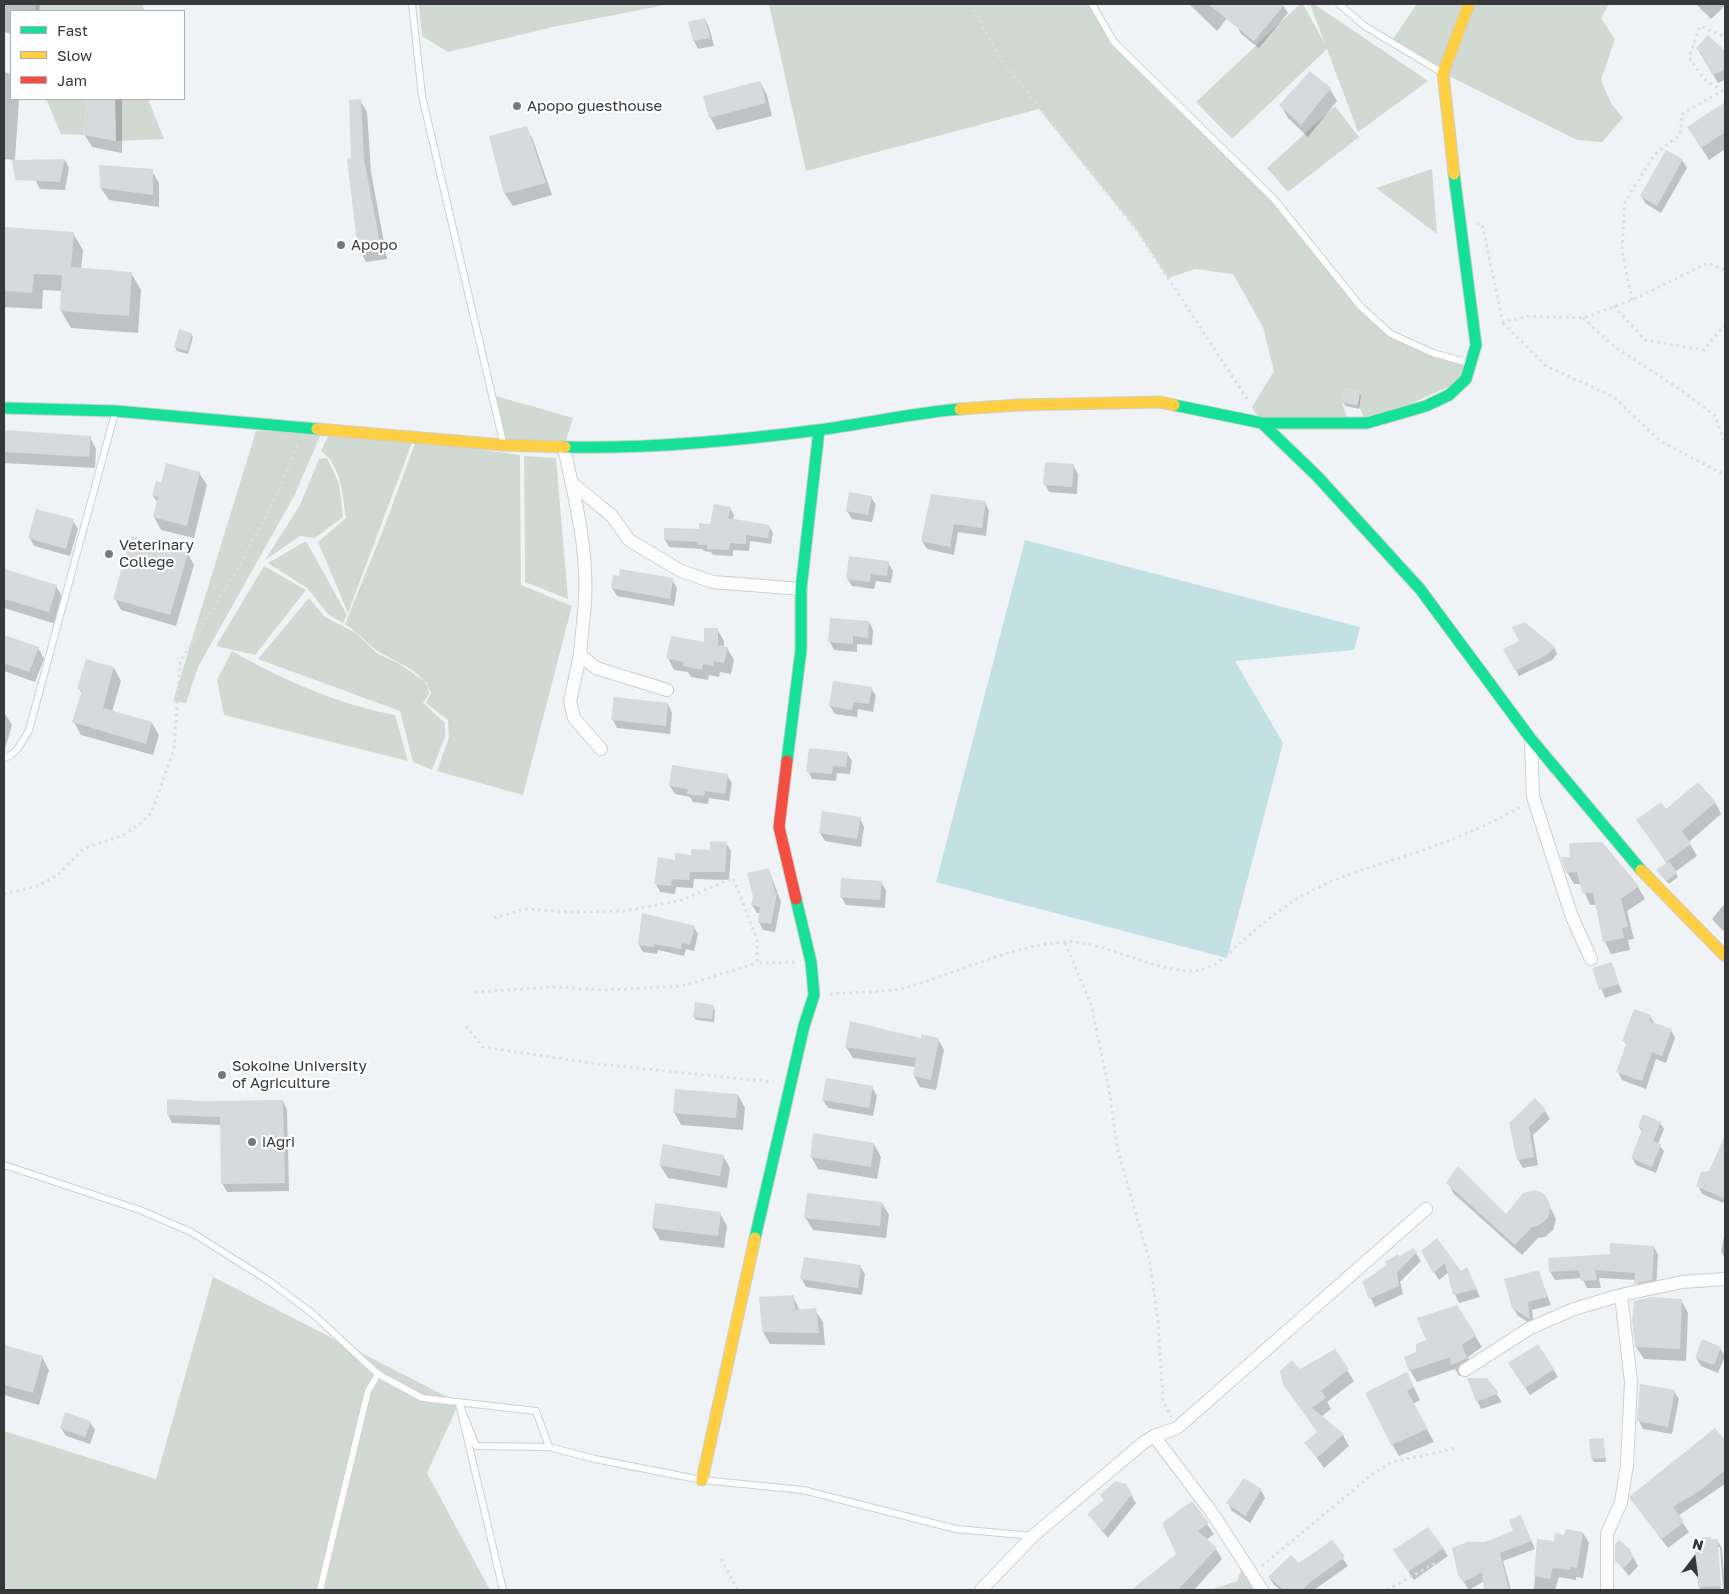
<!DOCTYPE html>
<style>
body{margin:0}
#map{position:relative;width:1729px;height:1594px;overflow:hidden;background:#eff3f6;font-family:"Golos Text",sans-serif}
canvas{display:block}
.frame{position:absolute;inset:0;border:5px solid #36383b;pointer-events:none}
.legend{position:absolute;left:10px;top:10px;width:175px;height:90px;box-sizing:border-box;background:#fff;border:1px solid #afafb1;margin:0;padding:6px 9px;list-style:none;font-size:15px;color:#36383b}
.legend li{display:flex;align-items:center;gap:10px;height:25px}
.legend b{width:25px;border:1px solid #afafb1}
.north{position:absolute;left:1669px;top:1534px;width:50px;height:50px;-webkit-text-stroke:4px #fff;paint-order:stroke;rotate:15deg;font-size:14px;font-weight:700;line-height:20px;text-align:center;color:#36383b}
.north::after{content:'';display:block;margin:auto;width:18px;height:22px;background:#36383b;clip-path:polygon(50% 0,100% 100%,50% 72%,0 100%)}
</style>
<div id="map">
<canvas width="1729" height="1594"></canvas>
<div class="frame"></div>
<ul class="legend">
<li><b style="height:6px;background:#16e098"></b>Fast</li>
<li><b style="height:6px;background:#ffcf43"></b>Slow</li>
<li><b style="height:6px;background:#f24e42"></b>Jam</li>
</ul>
<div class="north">N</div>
</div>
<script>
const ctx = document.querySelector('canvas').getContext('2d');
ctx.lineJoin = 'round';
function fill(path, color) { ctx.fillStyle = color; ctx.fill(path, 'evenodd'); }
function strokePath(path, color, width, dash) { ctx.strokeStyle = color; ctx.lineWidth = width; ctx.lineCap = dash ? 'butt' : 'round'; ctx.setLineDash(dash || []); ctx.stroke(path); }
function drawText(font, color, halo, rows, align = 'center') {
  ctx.font = font + ' "Golos Text",sans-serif'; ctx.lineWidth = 4.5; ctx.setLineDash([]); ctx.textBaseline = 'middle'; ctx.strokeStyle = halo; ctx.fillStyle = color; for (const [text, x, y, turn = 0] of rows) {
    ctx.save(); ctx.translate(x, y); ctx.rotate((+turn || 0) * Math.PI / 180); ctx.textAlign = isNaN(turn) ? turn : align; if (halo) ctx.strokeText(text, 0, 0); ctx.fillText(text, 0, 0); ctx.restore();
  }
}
fill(new Path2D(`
 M35 4H143L144 11H35Z
 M419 4H670L553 27 448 52 422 36Z
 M769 4H1092L1114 42 1274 199 1361 307 1391 334 1433 353 1471 363 1466 379 1367 423 1358 405 1360 391 1345 389 1342 403 1349 423H1262L1252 407 1274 371 1263 327 1233 274 1195 269 1168 278 1136 229 1039 109 806 171Z
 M1300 4H1303L1325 44 1310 4H1314L1428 81 1358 132 1327 49 1232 139 1196 102Z
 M1417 4H1609L1601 18 1615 39 1601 80 1611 103 1623 118 1602 142 1577 140 1443 73 1391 42Z
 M46 99H87L83 135 61 134Z
 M115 99H148L164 139 116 141Z
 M1335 106 1359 137 1288 192 1267 168Z
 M1432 169 1437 234 1376 188Z
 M496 396 573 418 565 443 506 441Z
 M256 431 322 432 294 496 198 667 186 703 173 701Z
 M330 432 413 440 348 613 318 542 346 518C343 497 341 464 321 451Z
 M416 441 520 455 521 585 572 606 523 795 437 771 449 737 448 720 426 703 431 693C423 671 400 664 381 653 368 645 358 632 345 624L383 530Z
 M524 456 556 458 568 599 525 582Z
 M327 458 339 483 343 517 315 538 300 536 265 560 300 505 319 459Z
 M306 541 347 615 343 623 329 615 307 588 268 563Z
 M264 566 306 590 255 655 216 646Z
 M309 598 325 617 356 633 378 654 398 663 427 683 429 694 423 703 445 723V737L432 770 413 762 400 711 258 659Z
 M232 651C283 680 337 704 395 715L408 761 224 715 217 680Z
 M196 1264 215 1278 459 1403 427 1473 490 1590H4V1431L156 1479 213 1277Z
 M1244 1562 1262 1590H1210L1237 1581Z`), '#d1dad2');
fill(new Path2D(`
 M1025 540 1360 627 1354 650 1235 661 1283 743 1227 958 936 882Z`), '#c3e1e3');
fill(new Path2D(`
 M4 4H40L39 11H11V34L4 32Z
 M1189 4H1238L1217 31Z
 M1255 4H1282L1288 13 1259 48 1241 34 1237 26Z
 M1696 4H1725V6L1711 19Z
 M705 19 709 27 714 46 698 49 694 41 689 22Z
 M1708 36 1725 52V80L1718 83 1697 48Z
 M4 72 11 74V99H19L15 160 4 159Z
 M760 82 767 95 772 116 717 130 710 117Z
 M1330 89 1337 101 1308 137 1288 118 1281 105Z
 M88 99H122V153L92 147 84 134Z
 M360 100 367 112 371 172 387 259 366 262 360 251 353 159Z
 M1725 104V149L1709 160 1689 128Z
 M526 127 533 140 552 195 513 206 505 194 490 137Z
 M65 160 69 168 65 190 40 189 36 181Z
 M1682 160 1687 168 1661 213 1646 204 1641 196Z
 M152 171 159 183V207L109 200 101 188Z
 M4 228 73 233 83 250 81 269 131 273 141 290 138 333 71 328 61 311 62 291 43 290 42 309 4 307Z
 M191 334 193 337 188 354 177 351 175 347Z
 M1359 392 1361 396 1359 409 1346 406 1343 403Z
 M4 432 90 437 96 449 95 468 4 463Z
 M1073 465 1078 474 1077 494 1049 492 1045 484Z
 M199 473 207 485 194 538 161 530 154 517 158 503 153 496 162 484Z
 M871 497 876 505 872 522 852 519 847 511Z
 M985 502 989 511 986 536 958 532 954 555 927 549 922 541Z
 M730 508 734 515 733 520 769 526 773 533 771 544 750 541 749 551 733 550V556L713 555 711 552 704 551 702 549 669 547 665 540 700 531 711 525Z
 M73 521 78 529 70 556 34 546 30 538Z
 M188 554 194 565 176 626 121 610 115 599Z
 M888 563 893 571 891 583 876 581 874 589 852 586 847 578Z
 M4 571 56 586 63 599 56 624 4 608Z
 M672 580 677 588 674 606 617 596 612 588Z
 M869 622 873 630 872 645 857 644V652L834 650 830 642Z
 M717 629 724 641V648H727L734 660 731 674 720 672 719 677 709 675 708 680 691 677 688 672 674 670 668 658 705 644Z
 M4 636 38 648 44 659 35 682 4 671Z
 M1520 642 1554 647 1557 654 1552 660 1519 676 1516 670Z
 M114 668 121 681 112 712 152 723 159 735 153 755 81 735 74 722 82 694 79 688Z
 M871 688 876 696 873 712 858 709 857 717 835 714 830 706Z
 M668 704 672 713 670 734 617 728 613 720Z
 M4 712 12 725 4 752Z
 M847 753 852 761 850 774 837 773 836 781 812 779 808 771Z
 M727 775 732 783 729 801 709 798 708 804 693 802 690 797 675 794 670 786Z
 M1715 802 1721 814 1689 842 1697 856 1675 872 1678 877 1669 884 1660 874 1667 864 1638 821 1666 811Z
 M860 818 864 827 861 847 825 841 820 833Z
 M726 843 731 851 729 880 694 879 693 888 676 887 675 894 660 892 656 884 677 861 711 851Z
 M1601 844 1638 887 1645 899 1627 911 1634 939 1628 940 1630 950 1611 954 1605 942 1597 905H1590L1581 884H1574L1567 872 1571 858Z
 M769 870 781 902 775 932 763 930 759 922 760 913H757L752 905Z
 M881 882 886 890 885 908 846 905 841 897Z
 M1725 903V929L1723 931 1712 919Z
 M643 915 694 927 698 934 694 951 686 949 684 956 658 950 657 954 643 952 639 945Z
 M1611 963 1622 992 1605 998 1594 969Z
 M713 1006 715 1010 714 1022 696 1020 694 1017Z
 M1650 1016 1655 1024 1671 1030 1675 1038 1666 1063 1656 1059 1646 1089 1622 1080 1618 1072 1627 1046 1624 1041Z
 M938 1039 944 1050 936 1090 920 1087 914 1076 916 1067 853 1058 846 1047Z
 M872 1087 877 1096 873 1116 828 1108 823 1100Z
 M738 1095 745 1108 743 1130 681 1125 674 1112Z
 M169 1101 202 1103 283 1101 287 1110 289 1191 227 1192 222 1183 221 1125 172 1123 168 1115Z
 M1545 1111 1550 1119 1533 1135 1538 1165 1523 1168 1518 1160 1511 1123Z
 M1660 1123 1664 1129 1658 1144 1664 1151 1656 1173 1636 1165 1632 1158 1642 1132 1639 1127Z
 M1725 1140V1198L1723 1203 1702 1194 1698 1186 1710 1172Z
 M874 1144 881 1157 877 1179 818 1169 811 1156Z
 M723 1156 730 1168 727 1188 668 1178 660 1165Z
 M1448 1183 1507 1216 1545 1197 1556 1219 1553 1230 1545 1237 1538 1238 1522 1255 1454 1194Z
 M882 1203 889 1215 886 1238 813 1230 805 1217Z
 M720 1213 727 1226 724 1248 660 1240 653 1228Z
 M1725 1232V1259L1721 1251Z
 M1436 1240 1460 1273 1471 1277 1480 1297 1459 1303 1455 1294 1449 1272 1439 1280 1422 1252Z
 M1654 1247 1658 1255 1656 1288 1640 1291 1636 1280 1599 1278 1601 1288H1587L1582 1278 1555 1280 1550 1272 1611 1255Z
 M1416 1253 1421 1261 1400 1282 1403 1294 1375 1307 1363 1282 1400 1258Z
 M860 1266 865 1274 862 1295 806 1287 802 1279Z
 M1538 1271 1551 1305 1532 1310 1534 1326 1518 1316 1513 1308Z
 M793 1296 800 1311 815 1310 823 1322 825 1345 770 1344 763 1332Z
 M1681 1300 1688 1313 1686 1361 1644 1359 1636 1347Z
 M1457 1307 1482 1347 1468 1357 1473 1370 1459 1376 1455 1369 1417 1382 1410 1370 1418 1353Z
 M4 1347 42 1357 49 1370 39 1405 4 1395Z
 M1720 1348 1725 1356 1718 1373 1701 1366 1696 1358Z
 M1334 1350 1354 1381 1327 1402 1331 1409 1321 1417 1343 1435 1349 1446 1324 1468 1306 1443 1318 1433 1300 1371Z
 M1553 1369 1558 1377 1530 1395 1514 1372Z
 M1407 1373 1420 1400 1413 1404 1434 1442 1399 1456 1392 1444Z
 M1486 1379 1502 1402 1481 1409 1477 1401Z
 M1674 1391 1679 1399 1672 1434 1643 1429 1639 1421Z
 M90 1422 95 1430 90 1444 66 1436 61 1428Z
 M1603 1439 1606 1462H1594L1592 1459Z
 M1723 1440 1725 1484 1678 1516 1689 1532 1668 1548 1631 1499Z
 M1125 1485 1136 1503 1108 1538 1089 1515 1105 1501 1101 1496Z
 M1261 1490 1265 1498 1250 1523 1232 1511 1228 1503Z
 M1192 1503 1214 1534 1206 1540 1216 1549 1222 1559 1194 1590H1133L1178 1554Z
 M1521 1517 1535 1549 1503 1561 1511 1590H1486L1484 1581 1469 1590 1459 1575 1485 1543 1515 1531Z
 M1583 1533 1589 1543 1583 1578 1576 1577V1580L1559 1577 1555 1590H1534L1538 1541 1555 1542 1565 1536Z
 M1711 1538 1712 1541 1717 1540 1722 1548 1725 1590H1723L1720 1547H1717L1721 1590H1701L1699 1587 1696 1539Z
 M1331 1542 1348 1566 1314 1590H1281L1274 1585 1269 1577 1299 1565Z
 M1443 1548 1448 1556 1414 1580 1399 1558Z
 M1630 1551 1638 1566 1629 1576 1616 1560Z`), '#0003');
fill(new Path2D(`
 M1208 4H1285L1254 41Z
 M705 18 710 38 693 41 688 22Z
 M1708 35 1725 51V70L1712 75 1702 54 1696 48Z
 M1310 71 1331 88 1301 125 1279 105Z
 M760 81 766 103 709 118 703 96Z
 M87 99H115L116 141 83 135Z
 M361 99 364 159 381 248 358 251 347 159 351 158 349 100Z
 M1725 102V132L1701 148 1687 127Z
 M527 126 546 183 504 194 489 136Z
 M1666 150 1683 159 1657 206 1640 196Z
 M65 159 60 182 15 180 12 160Z
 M99 165 153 169V195L100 188Z
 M4 227 74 232 71 267 132 272 129 316 60 311 62 275 34 274 32 293 4 291Z
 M179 329 192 333 187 351 174 347Z
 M1344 389 1360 391 1358 405 1342 403Z
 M4 430 91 436 89 457 4 452Z
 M1045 462 1074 464 1072 487 1043 485Z
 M166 463 200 472 187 526 153 517 158 497 152 496 156 481 161 483Z
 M849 492 872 496 868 515 846 511Z
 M931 494 986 501 982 528 954 524 950 547 921 541Z
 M714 504 731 507 728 518 770 525 768 538 746 535V544L730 543 729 550 707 549V545H698V542L664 540V528L699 529V523L710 524Z
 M36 509 74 519 66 549 28 538Z
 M131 536 188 553 170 615 113 599Z
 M849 556 889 561 887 576 871 574 870 582 846 579Z
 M4 569 57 585 49 612 4 599Z
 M620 569 673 578 670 599 611 588 613 575 619 576Z
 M830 618 869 621 868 638 853 636V644L828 642Z
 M1525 622 1555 647 1548 654 1515 671 1503 649 1519 641 1512 627Z
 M704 628H718V645L728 647 724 663 714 661 713 666 703 664 702 670 683 666 684 662 666 658 671 636 704 642Z
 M4 635 39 647 29 672 4 663Z
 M86 659 114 667 103 708 152 722 146 744 72 722 82 690 77 689Z
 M833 681 872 687 869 704 854 702 852 710 829 706Z
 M614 697 668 703 666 726 611 720Z
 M809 748 848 752 846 767 833 766 832 774 806 772Z
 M672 765 728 774 725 794 705 791 704 796 687 794 688 789 669 786Z
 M1698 782 1716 802 1682 831 1691 844 1666 862 1636 820 1661 802 1666 809Z
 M822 811 861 817 857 839 819 833Z
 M710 841 727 842 725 872H690L689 880 672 879 671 886 654 884 658 857 675 860V853L691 855V849L710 850Z
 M1602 842 1639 886 1621 899 1628 927 1622 928 1624 938 1603 942 1593 893H1582L1577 872 1566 873 1561 857H1570L1569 843Z
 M1669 861 1677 873 1666 881 1656 870Z
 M769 868 775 892 777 893 771 924 758 922 760 907 751 905 753 897 747 873Z
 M841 878 882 881 880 900 840 897Z
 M642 913 695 926 690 945 682 943 681 949 654 944V947L638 945Z
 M1612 962 1619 984 1599 990 1592 968Z
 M695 1002 714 1005 712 1019 693 1017Z
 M1634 1009 1651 1015 1649 1021 1672 1029 1662 1056 1652 1052 1642 1081 1616 1072 1627 1042 1622 1041Z
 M850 1021 921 1038V1034L939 1038 931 1080 913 1076 916 1058 845 1047Z
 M826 1078 873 1086 869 1108 822 1100Z
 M675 1089 738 1094 736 1118 673 1113Z
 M1535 1098 1546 1110 1529 1127 1534 1157 1517 1160 1509 1123Z
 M167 1099 202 1101 283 1100 285 1183 221 1184 220 1117 167 1115Z
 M1643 1114 1661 1122 1653 1141 1661 1144 1652 1167 1631 1158 1642 1129 1638 1127Z
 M813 1133 874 1143 871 1167 810 1157Z
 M1725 1135V1199L1696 1186 1701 1172 1709 1171Z
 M663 1144 724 1155 720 1176 659 1165Z
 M1458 1166 1506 1214 1523 1193 1535 1190 1541 1192 1546 1196 1551 1207 1548 1218 1538 1226 1532 1227 1515 1245 1446 1183Z
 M807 1193 882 1202 880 1226 804 1218Z
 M655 1203 721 1212 718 1236 652 1228Z
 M1437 1238 1461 1271 1467 1267 1477 1289 1453 1295 1445 1263 1433 1273 1421 1251Z
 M1610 1243 1654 1246 1652 1280 1634 1284 1635 1273 1595 1270 1597 1280 1581 1281 1579 1270 1549 1272 1548 1258 1610 1254Z
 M1413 1248 1417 1252 1397 1273 1399 1286 1369 1299 1362 1282 1387 1265 1385 1262 1398 1254 1400 1256Z
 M804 1257 861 1265 858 1288 800 1279Z
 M1539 1270 1547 1297 1528 1302 1530 1319 1512 1308 1504 1279Z
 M794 1295 795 1310 816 1308 819 1333 762 1332 759 1297Z
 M1651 1297 1682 1299 1680 1349 1635 1347 1632 1320 1634 1301Z
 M1457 1305 1476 1335 1462 1345 1467 1358 1451 1365 1450 1357 1409 1371 1404 1357 1416 1352V1344L1426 1340 1417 1318Z
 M1702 1339 1721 1347 1714 1365 1695 1358Z
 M1538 1344 1554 1369 1525 1388 1508 1363Z
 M4 1345 43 1356 33 1393 4 1385Z
 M1335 1349 1349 1369 1321 1391 1326 1398 1312 1408 1344 1434 1317 1458 1304 1443 1317 1432 1283 1384 1280 1371 1292 1360 1300 1369Z
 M1407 1372 1414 1387 1407 1391 1428 1429 1391 1445 1365 1393Z
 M1467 1378H1487L1499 1393 1476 1402Z
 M1640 1384 1675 1390 1668 1427 1637 1421Z
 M65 1412 91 1421 85 1437 60 1428Z
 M1715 1428 1725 1440V1470L1702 1489 1673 1507 1684 1522 1662 1539 1630 1499V1496Z
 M1604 1438 1605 1458 1591 1459 1589 1439Z
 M1244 1478 1262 1489 1245 1516 1226 1503Z
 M1115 1481 1126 1484 1132 1494 1103 1531 1087 1514 1104 1500 1100 1495Z
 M1192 1501 1209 1523 1198 1531 1217 1548 1178 1590H1131L1176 1554 1162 1523Z
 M1521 1515 1531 1541 1500 1553 1509 1590H1484L1482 1572 1464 1582 1458 1575 1452 1548 1467 1542H1485L1513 1531 1509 1520Z
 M1428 1527 1444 1548 1408 1572 1393 1550Z
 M1566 1529 1583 1532 1577 1568 1571 1567 1570 1570 1553 1568 1550 1579 1534 1576 1537 1539 1554 1541 1555 1533 1564 1535Z
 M1711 1537V1539H1718L1721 1586 1698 1587 1694 1538Z
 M1332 1540 1345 1557 1309 1583 1303 1590H1284L1268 1577 1291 1555 1299 1563Z
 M1619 1540 1631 1550 1629 1552 1634 1557 1624 1568 1615 1561V1545Z`), '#d7dadc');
const lane = new Path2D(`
 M412 4 422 96 503 442
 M1092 4 1114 42 1274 199 1361 307 1391 334 1433 353 1469 363
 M1339 4 1366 27 1441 72
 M4 758C17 755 23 740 29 730L115 413
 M4 1165 140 1210 191 1232 269 1281 313 1314 378 1374 422 1398 536 1411 549 1447 595 1459 702 1480 803 1490 956 1529 1033 1536
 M320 1590 368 1391 378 1374
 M503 1590 459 1403 476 1446 549 1447`);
const street = new Path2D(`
 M564 448C575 498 588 549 585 601 584 619 581 637 580 655L596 668 667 690
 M572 483 612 516 629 540 681 571 713 582 801 589
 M580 655 570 701 574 718 601 749
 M1531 739 1533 797 1572 917 1591 959
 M1465 1370 1530 1328 1574 1309 1621 1295
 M1154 1436 1213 1514 1262 1590
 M981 1590 1033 1536 1143 1443 1154 1436 1177 1428 1426 1209
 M1607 1590V1534L1621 1502 1627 1465 1631 1382 1621 1295 1682 1282 1725 1279`);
const fast = new Path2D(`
 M1174 405 1262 423 1317 476 1420 589 1531 739 1641 870
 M4 408 116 411 317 429
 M1262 423H1367L1426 406 1449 395 1466 379 1476 345 1454 174
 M565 447C649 449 734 441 818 430 865 424 912 413 960 409
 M787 761 801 650V589L819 430
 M755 1238 804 1026 814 995 811 962 796 899`);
const slow = new Path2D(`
 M1454 174 1443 73 1469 4
 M960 409 1018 405 1160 402 1174 405
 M317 429 503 445 565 447
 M1641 870 1725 956
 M702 1480 755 1238`);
const jam = new Path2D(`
 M787 761 779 827 796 899`);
strokePath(lane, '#cdd0d2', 8);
strokePath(street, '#cdd0d2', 14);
strokePath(fast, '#cdd0d2', 13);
strokePath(slow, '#cdd0d2', 13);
strokePath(jam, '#cdd0d2', 13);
strokePath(new Path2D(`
 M970 4 1000 58 1136 229 1249 402
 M1723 91 1704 79 1689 57 1700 26 1721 35 1725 34
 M1477 223 1482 224 1503 322 1530 316 1583 318 1632 300 1708 263 1725 270
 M1632 300 1622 250 1625 202 1654 155 1680 135 1682 114 1725 89
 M1614 306 1645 340 1704 350 1724 325
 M1583 318 1612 345 1684 392 1715 416 1725 443
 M1503 323 1546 366 1614 397 1660 441 1725 475
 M4 894 38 886 58 875 83 849 122 836 141 823 152 812 174 748 180 662 237 570 279 491 298 443
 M494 918 525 909 571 912 625 911 682 900 733 878 757 939V963L795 962
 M1065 943 1091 1004 1109 1090 1118 1151 1150 1263 1158 1321 1163 1400 1171 1417
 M475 992 553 987 606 990 682 986 757 963
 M830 994C853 992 886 993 908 987 960 972 1010 946 1064 942 1105 939 1171 982 1207 968 1220 963 1230 952 1240 943 1259 927 1278 910 1300 897 1334 877 1374 866 1412 854 1450 841 1487 826 1522 806
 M466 1026 483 1047 598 1064 773 1082
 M721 1559 738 1590
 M1262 1566 1375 1472 1393 1462 1456 1448
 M1387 1590 1437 1562`), '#dbddde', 3, [2.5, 4]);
strokePath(lane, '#fdfdfe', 6);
strokePath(street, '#fdfdfe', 12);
strokePath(fast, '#16e098', 11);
strokePath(slow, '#ffcf43', 11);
strokePath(jam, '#f24e42', 11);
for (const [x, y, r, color] of [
 [517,106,5,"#77797c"],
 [341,245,5,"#77797c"],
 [109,554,5,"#77797c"],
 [222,1075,5,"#77797c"],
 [252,1142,5,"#77797c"]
]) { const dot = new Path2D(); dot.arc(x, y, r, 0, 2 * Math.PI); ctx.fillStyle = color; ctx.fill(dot); strokePath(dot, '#fff', 2); }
drawText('15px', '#36383b', '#fff', [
 ["Apopo guesthouse",527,106],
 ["Apopo",351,245],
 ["Veterinary",119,545],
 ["College",119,562],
 ["Sokoine University",232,1066],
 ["of Agriculture",232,1083],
 ["iAgri",262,1142]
], 'left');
</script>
